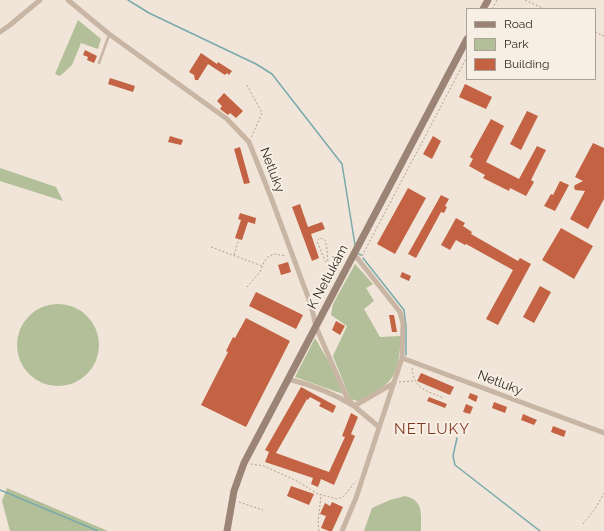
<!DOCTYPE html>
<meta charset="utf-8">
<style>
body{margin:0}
#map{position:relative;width:604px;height:531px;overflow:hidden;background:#f0e5d8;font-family:Raleway,sans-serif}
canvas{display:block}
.legend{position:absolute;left:466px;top:8px;width:130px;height:72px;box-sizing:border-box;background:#f8efe4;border:1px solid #a9a098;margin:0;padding:5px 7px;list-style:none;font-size:12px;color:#332a26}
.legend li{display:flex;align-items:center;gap:8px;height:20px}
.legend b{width:20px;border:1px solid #a9a098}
</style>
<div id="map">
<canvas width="604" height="531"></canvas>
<ul class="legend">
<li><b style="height:5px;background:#9b8476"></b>Road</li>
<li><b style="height:11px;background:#b2bf99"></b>Park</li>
<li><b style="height:11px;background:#c36343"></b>Building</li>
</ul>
</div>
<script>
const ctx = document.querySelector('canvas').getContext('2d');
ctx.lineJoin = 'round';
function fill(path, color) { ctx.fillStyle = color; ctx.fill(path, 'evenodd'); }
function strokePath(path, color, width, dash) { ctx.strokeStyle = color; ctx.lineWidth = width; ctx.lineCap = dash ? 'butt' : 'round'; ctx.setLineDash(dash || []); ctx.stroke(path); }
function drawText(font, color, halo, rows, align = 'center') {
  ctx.font = font + ' Raleway,sans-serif'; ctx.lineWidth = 4; ctx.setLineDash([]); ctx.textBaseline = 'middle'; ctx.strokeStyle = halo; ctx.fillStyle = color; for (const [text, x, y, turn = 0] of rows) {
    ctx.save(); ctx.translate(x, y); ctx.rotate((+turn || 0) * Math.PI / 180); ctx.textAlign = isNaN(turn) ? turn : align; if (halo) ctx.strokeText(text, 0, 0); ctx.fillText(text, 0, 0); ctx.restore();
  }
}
fill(new Path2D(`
 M78 20 101 39 98 49 81 43 72 65 60 76 55 74Z
 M0 168 56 187 63 201 0 181Z
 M355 264 373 284 366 288 374 301 364 309 380 337 401 336C398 378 395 382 358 401L350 399 333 356 347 326 331 315 333 304Z
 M17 345a41 41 0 1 1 82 0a41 41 0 1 1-82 0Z
 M315 338 330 364 343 394 295 377Z
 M7 488 108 531H10L2 501Z
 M405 496C424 500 421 515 421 531H364L372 508 390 500Z`), '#b2bf99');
strokePath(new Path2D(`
 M128 0 149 13 256 64 272 74 342 164 355 245
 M359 254 361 255
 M363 258 404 310 406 326V355
 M457 438 453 456 455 465 540 531
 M0 490 98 531`), '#78aaac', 1.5);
fill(new Path2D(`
 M85 50 97 56 94 63 87 60 88 57 83 55Z
 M201 53 217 64 218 62 232 71 229 75 227 73 225 75 208 64 198 80H195L194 75 189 72Z
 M110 78 135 86 133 92 108 84Z
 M465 84 492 97 486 109 459 97Z
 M224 93 243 111 236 118 230 113 228 115 220 109 222 106 217 101Z
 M527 111 538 116 521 150 510 144Z
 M491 119 504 126 486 162 519 179 537 146 546 150 531 180 534 182 526 196 510 188 509 191 483 178 485 175 469 166 473 159 470 157Z
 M170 136 183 140 181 145 168 142Z
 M433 136 441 141 432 159 423 154Z
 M593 143 604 148V199L588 229 570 219 585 191 575 190 574 187 575 185 583 181 575 177Z
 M240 147 250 183 244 184 234 149Z
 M560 181 569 185 555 211 544 206 551 194 553 195Z
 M408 188 426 198 395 254 377 244Z
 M441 195 449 199 445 206 447 207 444 213 441 212 416 258 408 254Z
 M300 204 308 227 322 222 325 229 311 234 319 258 312 261 292 207Z
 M240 213 256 218 255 224 248 222 242 240 235 238 241 220 238 219Z
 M456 218 465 223 463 226 472 232 471 234 518 261 520 258 531 264 498 325 486 319 513 270 466 244 465 245 456 240 450 250 441 245Z
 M561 228 593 246 574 279 542 260Z
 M288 262 291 272 281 275 278 265Z
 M402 272 411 276 409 281 400 277Z
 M540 286 551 292 534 323 523 317Z
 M256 292 303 315 296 329 249 306Z
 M389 315H394L397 332H392Z
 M246 318 290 341 246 427 201 405 228 352 226 351 233 337 235 338Z
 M336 321 345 326 340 335 332 330Z
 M421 373 454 387 450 395 417 381Z
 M301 387 336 406 333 413 319 406 321 403 310 397 308 400 307 399 276 453 329 472 345 437 342 436 351 413 358 417 351 434 355 436 334 485 321 479 318 487 311 484 313 478 265 462 269 452 265 450Z
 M470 393 478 396 476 402 468 398Z
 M429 397 447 404 445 408 427 401Z
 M494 402 507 407 505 413 492 408Z
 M466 404 473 407 470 414 463 412Z
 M523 414 537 420 534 425 521 420Z
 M553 426 566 431 564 437 551 432Z
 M291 486 314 494 309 505 287 496Z
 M332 502 343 507 332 531H329L321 528 326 516 320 514 325 503 330 506Z`), '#c36343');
strokePath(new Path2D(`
 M525 0 545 9
 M492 9 497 0
 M595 32 604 36
 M247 85 262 113 251 138
 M211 247 262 266
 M234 255 239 239
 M362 256 467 57
 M247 287 260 272 264 262 268 257 274 254 286 256
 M315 298C318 292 324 285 326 278 329 270 328 248 325 240L320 238 317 241 327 266
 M412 368C414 390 426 390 443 398
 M399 382 414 381
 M251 464 264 466 297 481 318 494 337 499 343 497 356 481
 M239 502 263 510
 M583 524 595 509 604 493
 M319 531 318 522 321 496`), '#b39f8f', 1, [2, 2]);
strokePath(new Path2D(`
 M99 63 109 35`), '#c8b5a4', 2.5);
strokePath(new Path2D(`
 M68 0 109 34 227 119 249 142 272 200 311 305 316 327 347 398 354 406 379 427
 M0 32 10 25 40 0
 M402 358 604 433
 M288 379C312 385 333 393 354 406L394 383
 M342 531 356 498 402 358 403 323 400 312 354 254`), '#c8b5a4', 5);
strokePath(new Path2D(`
 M483 9 488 0
 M227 531 234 491 244 463 467 39`), '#9b8476', 7);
drawText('13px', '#332a26', '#f8efe4', [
 ["Netluky",272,170,69],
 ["K Netlukám",328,277,-62],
 ["Netluky",500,383,21]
]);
ctx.letterSpacing = '1px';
drawText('15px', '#803821', '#f8efe4', [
 ["NETLUKY",432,429]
]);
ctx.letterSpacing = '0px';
</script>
